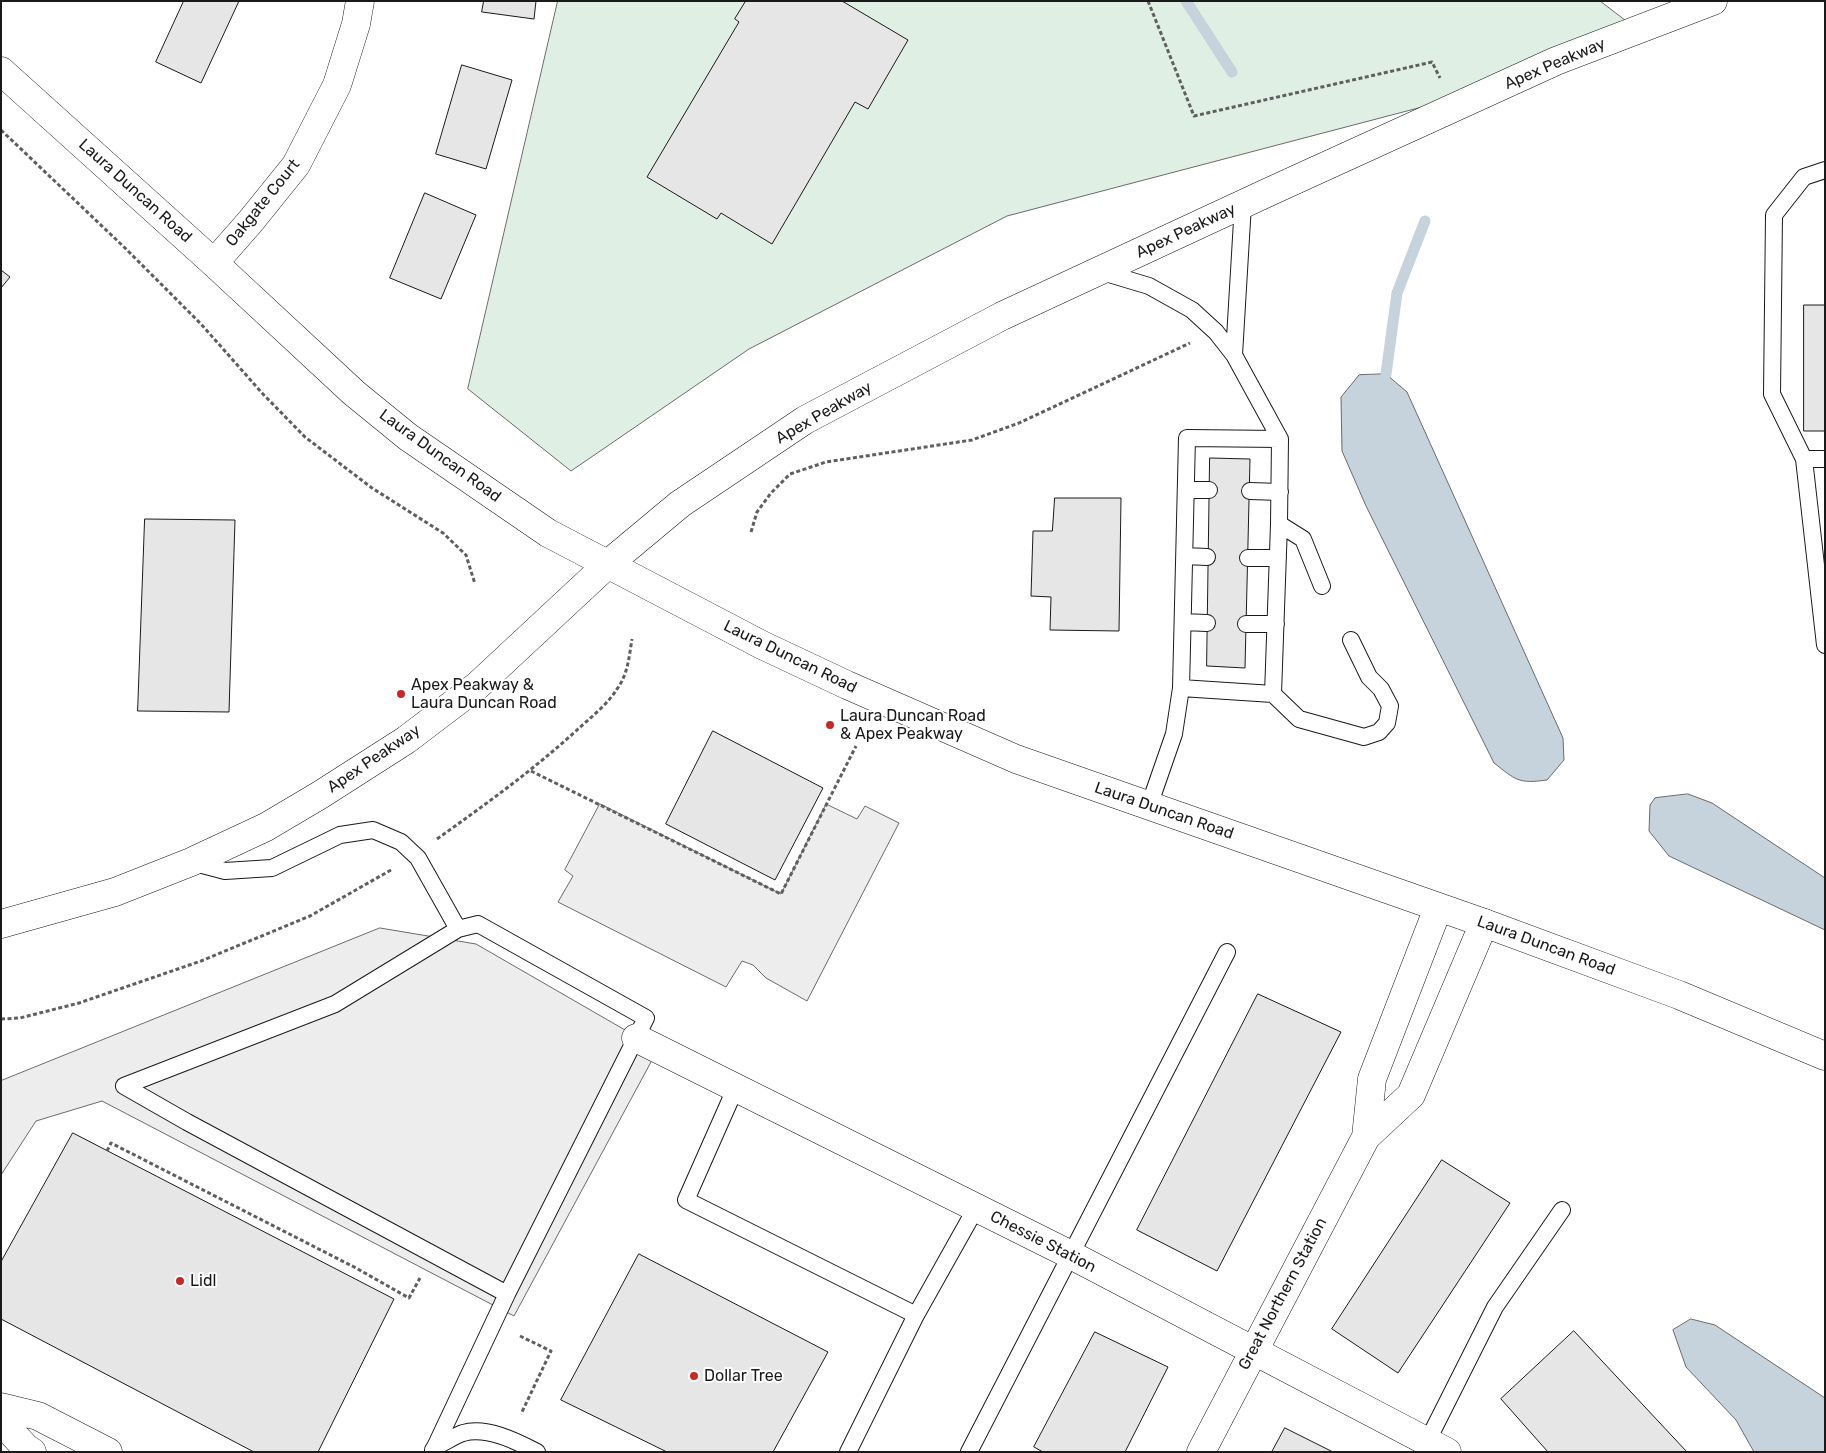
<!DOCTYPE html>
<style>
body{margin:0}
#map{position:relative;width:1826px;height:1453px;overflow:hidden;background:#fff;font-family:Rubik,sans-serif}
canvas{display:block}
.frame{position:absolute;inset:0;border:2px solid #1a1a1a;pointer-events:none}
</style>
<div id="map">
<canvas width="1826" height="1453"></canvas>
<div class="frame"></div>
</div>
<script>
const ctx = document.querySelector('canvas').getContext('2d');
ctx.lineJoin = 'round';
function fill(path, color) { ctx.fillStyle = color; ctx.fill(path, 'evenodd'); }
function strokePath(path, color, width, dash) { ctx.strokeStyle = color; ctx.lineWidth = width; ctx.lineCap = dash ? 'butt' : 'round'; ctx.setLineDash(dash || []); ctx.stroke(path); }
function drawText(font, color, halo, rows, align = 'center') {
  ctx.font = font + ' Rubik,sans-serif'; ctx.lineWidth = 4; ctx.setLineDash([]); ctx.textBaseline = 'middle'; ctx.strokeStyle = halo; ctx.fillStyle = color; for (const [text, x, y, turn = 0] of rows) {
    ctx.save(); ctx.translate(x, y); ctx.rotate((+turn || 0) * Math.PI / 180); ctx.textAlign = isNaN(turn) ? turn : align; if (halo) ctx.strokeText(text, 0, 0); ctx.fillText(text, 0, 0); ctx.restore();
  }
}
const green = new Path2D(`
 M558 1H1600L1638 30 1502 86 1007 216 749 349 571 471 468 389Z`);
fill(green, '#e0efe3');
strokePath(green, '#6a6a6a', 1);
const parking = new Path2D(`
 M600 804 781 894 826 804 857 819 865 806 899 823 807 1001 766 978 753 965 742 961 726 987 558 902 573 876 565 870Z
 M380 928 476 944 658 1049 514 1316 102 1101 36 1121 1 1175V1081Z`);
fill(parking, '#ededed');
strokePath(parking, '#6a6a6a', 1);
const water = new Path2D(`
 M1386 374 1407 392 1563 738 1564 760 1547 780C1518 784 1516 780 1494 763L1366 506 1342 451 1341 397 1359 375Z
 M1688 794 1712 803 1825 878V930L1669 856 1649 831 1650 805 1655 798Z
 M1691 1319 1715 1325 1825 1398V1452H1754L1736 1420 1686 1367 1673 1330Z`);
fill(water, '#c6d2dc');
strokePath(water, '#6a6a6a', 1);
strokePath(new Path2D(`
 M1186 1 1232 72
 M1386 374 1397 293 1425 221`), '#c6d2dc', 11);
const building = new Path2D(`
 M184 1H239L201 83 156 62Z
 M484 1H536L534 19 482 12Z
 M746 1H842L908 40 868 109 855 102 772 244 721 213 717 219 647 177 739 22 735 19Z
 M462 65 512 80 486 169 436 154Z
 M425 193 476 215 441 299 390 278Z
 M1 270 10 277 1 288Z
 M1804 305H1825V431H1804Z
 M1210 458 1250 459 1245 668 1207 666Z
 M1055 498H1121L1119 631 1050 630 1051 597 1031 596 1033 531H1052Z
 M145 519 235 520 229 712 138 711Z
 M713 731 823 788 775 880 666 824Z
 M1258 994 1341 1032 1217 1271 1137 1230Z
 M73 1133 394 1299 318 1452H254L1 1319V1262Z
 M1442 1160 1510 1203 1398 1373 1332 1329Z
 M639 1254 828 1352 773 1452H667L561 1400Z
 M1574 1331 1687 1452H1548L1501 1399Z
 M1095 1332 1168 1367 1125 1452H1043L1034 1447Z
 M1285 1428 1333 1452H1272Z`);
fill(building, '#e6e6e6');
strokePath(building, '#1a1a1a', 1);
const service = new Path2D(`
 M1099 271 1149 286 1192 310 1216 332 1234 355 1280 439 1279 524 1273 694
 M1234 355 1243 204
 M1804 459 1772 394 1774 215 1804 177 1825 170
 M1825 459H1804L1825 645
 M1187 490H1209
 M1250 491 1280 492
 M1279 524 1303 539 1322 586
 M1185 556 1207 557
 M1248 558H1278
 M1183 622 1207 623
 M1246 624H1276
 M1181 688 1273 694 1299 719 1364 737 1379 732 1387 723 1390 706 1381 689 1369 677 1351 640
 M1149 806 1174 734 1181 688 1187 438 1280 439
 M191 862 225 871 272 868 340 835 373 830 401 842 418 858 458 929
 M736 1087 686 1200 916 1315 976 1208
 M435 1447 507 1294 646 1018 478 924 458 929 335 1004 124 1086 187 1122 507 1294
 M1424 1448 1495 1307 1562 1210
 M433 1450 435 1447C444 1443 454 1436 463 1433 486 1426 516 1441 537 1452
 M848 1452 916 1315
 M969 1452 1227 952`);
const minor = new Path2D(`
 M214 263 250 222 296 165 337 85 356 24 360 1
 M636 1038 1071 1255 1447 1452
 M1366 1137 1372 1079 1438 908
 M1 1407 38 1416 108 1452
 M1 1421 26 1448 32 1452
 M1201 1452 1366 1137 1411 1095 1484 923`);
const tertiary = new Path2D(`
 M1 71 214 263 354 393 408 437 548 533 762 645 847 685 1016 759 1484 923 1679 995 1825 1056`);
const secondary = new Path2D(`
 M1 924 115 892 191 862 266 827 320 795 406 740 477 686 608 564 680 504 805 420 1002 316 1271 191 1556 61 1713 1`);
strokePath(service, '#1a1a1a', 18);
strokePath(minor, '#1a1a1a', 29);
strokePath(tertiary, '#1a1a1a', 29);
strokePath(secondary, '#1a1a1a', 29);
strokePath(new Path2D(`
 M1148 1 1194 116 1432 62 1440 78
 M1 130 124 247 201 324 262 393 305 437 372 488 443 533 466 555 475 584
 M751 532 757 512 771 493 790 474 826 462 972 440 1019 423 1190 343
 M531 771 781 894 856 746
 M437 839C486 804 532 771 577 730 590 718 607 705 617 689 628 674 629 657 632 639
 M1 1019 20 1018 79 1003 201 961 310 916 391 870
 M107 1151 111 1143 356 1268 409 1298 420 1278
 M520 1336 551 1351 521 1414`), '#5f5f5f', 3, [4, 2.5]);
strokePath(service, '#fff', 16);
strokePath(minor, '#fff', 28);
strokePath(tertiary, '#fff', 28);
strokePath(secondary, '#fff', 28);
for (const [x, y, r, color] of [
 [401,694,5,"#c62828"],
 [830,725,5,"#c62828"],
 [180,1281,5,"#c62828"],
 [694,1376,5,"#c62828"]
]) { const dot = new Path2D(); dot.arc(x, y, r, 0, 2 * Math.PI); ctx.fillStyle = color; ctx.fill(dot); strokePath(dot, '#fff', 2); }
drawText('16px', '#1a1a1a', '#fff', [
 ["Apex Peakway",1555,64,-23],
 ["Laura Duncan Road",135,191,42],
 ["Oakgate Court",263,203,-51],
 ["Apex Peakway",1186,231,-25],
 ["Apex Peakway",824,413,-30],
 ["Laura Duncan Road",440,456,36],
 ["Laura Duncan Road",790,657,26],
 ["Apex Peakway",374,759,-34],
 ["Laura Duncan Road",1164,811,19],
 ["Laura Duncan Road",1546,946,20],
 ["Chessie Station",1043,1242,27],
 ["Great Northern Station",1283,1294,-62]
]);
drawText('16px', '#1a1a1a', '#fff', [
 ["Apex Peakway &",411,685],
 ["Laura Duncan Road",411,703],
 ["Laura Duncan Road",840,716],
 ["& Apex Peakway",840,734],
 ["Lidl",190,1281],
 ["Dollar Tree",704,1376]
], 'left');
</script>
